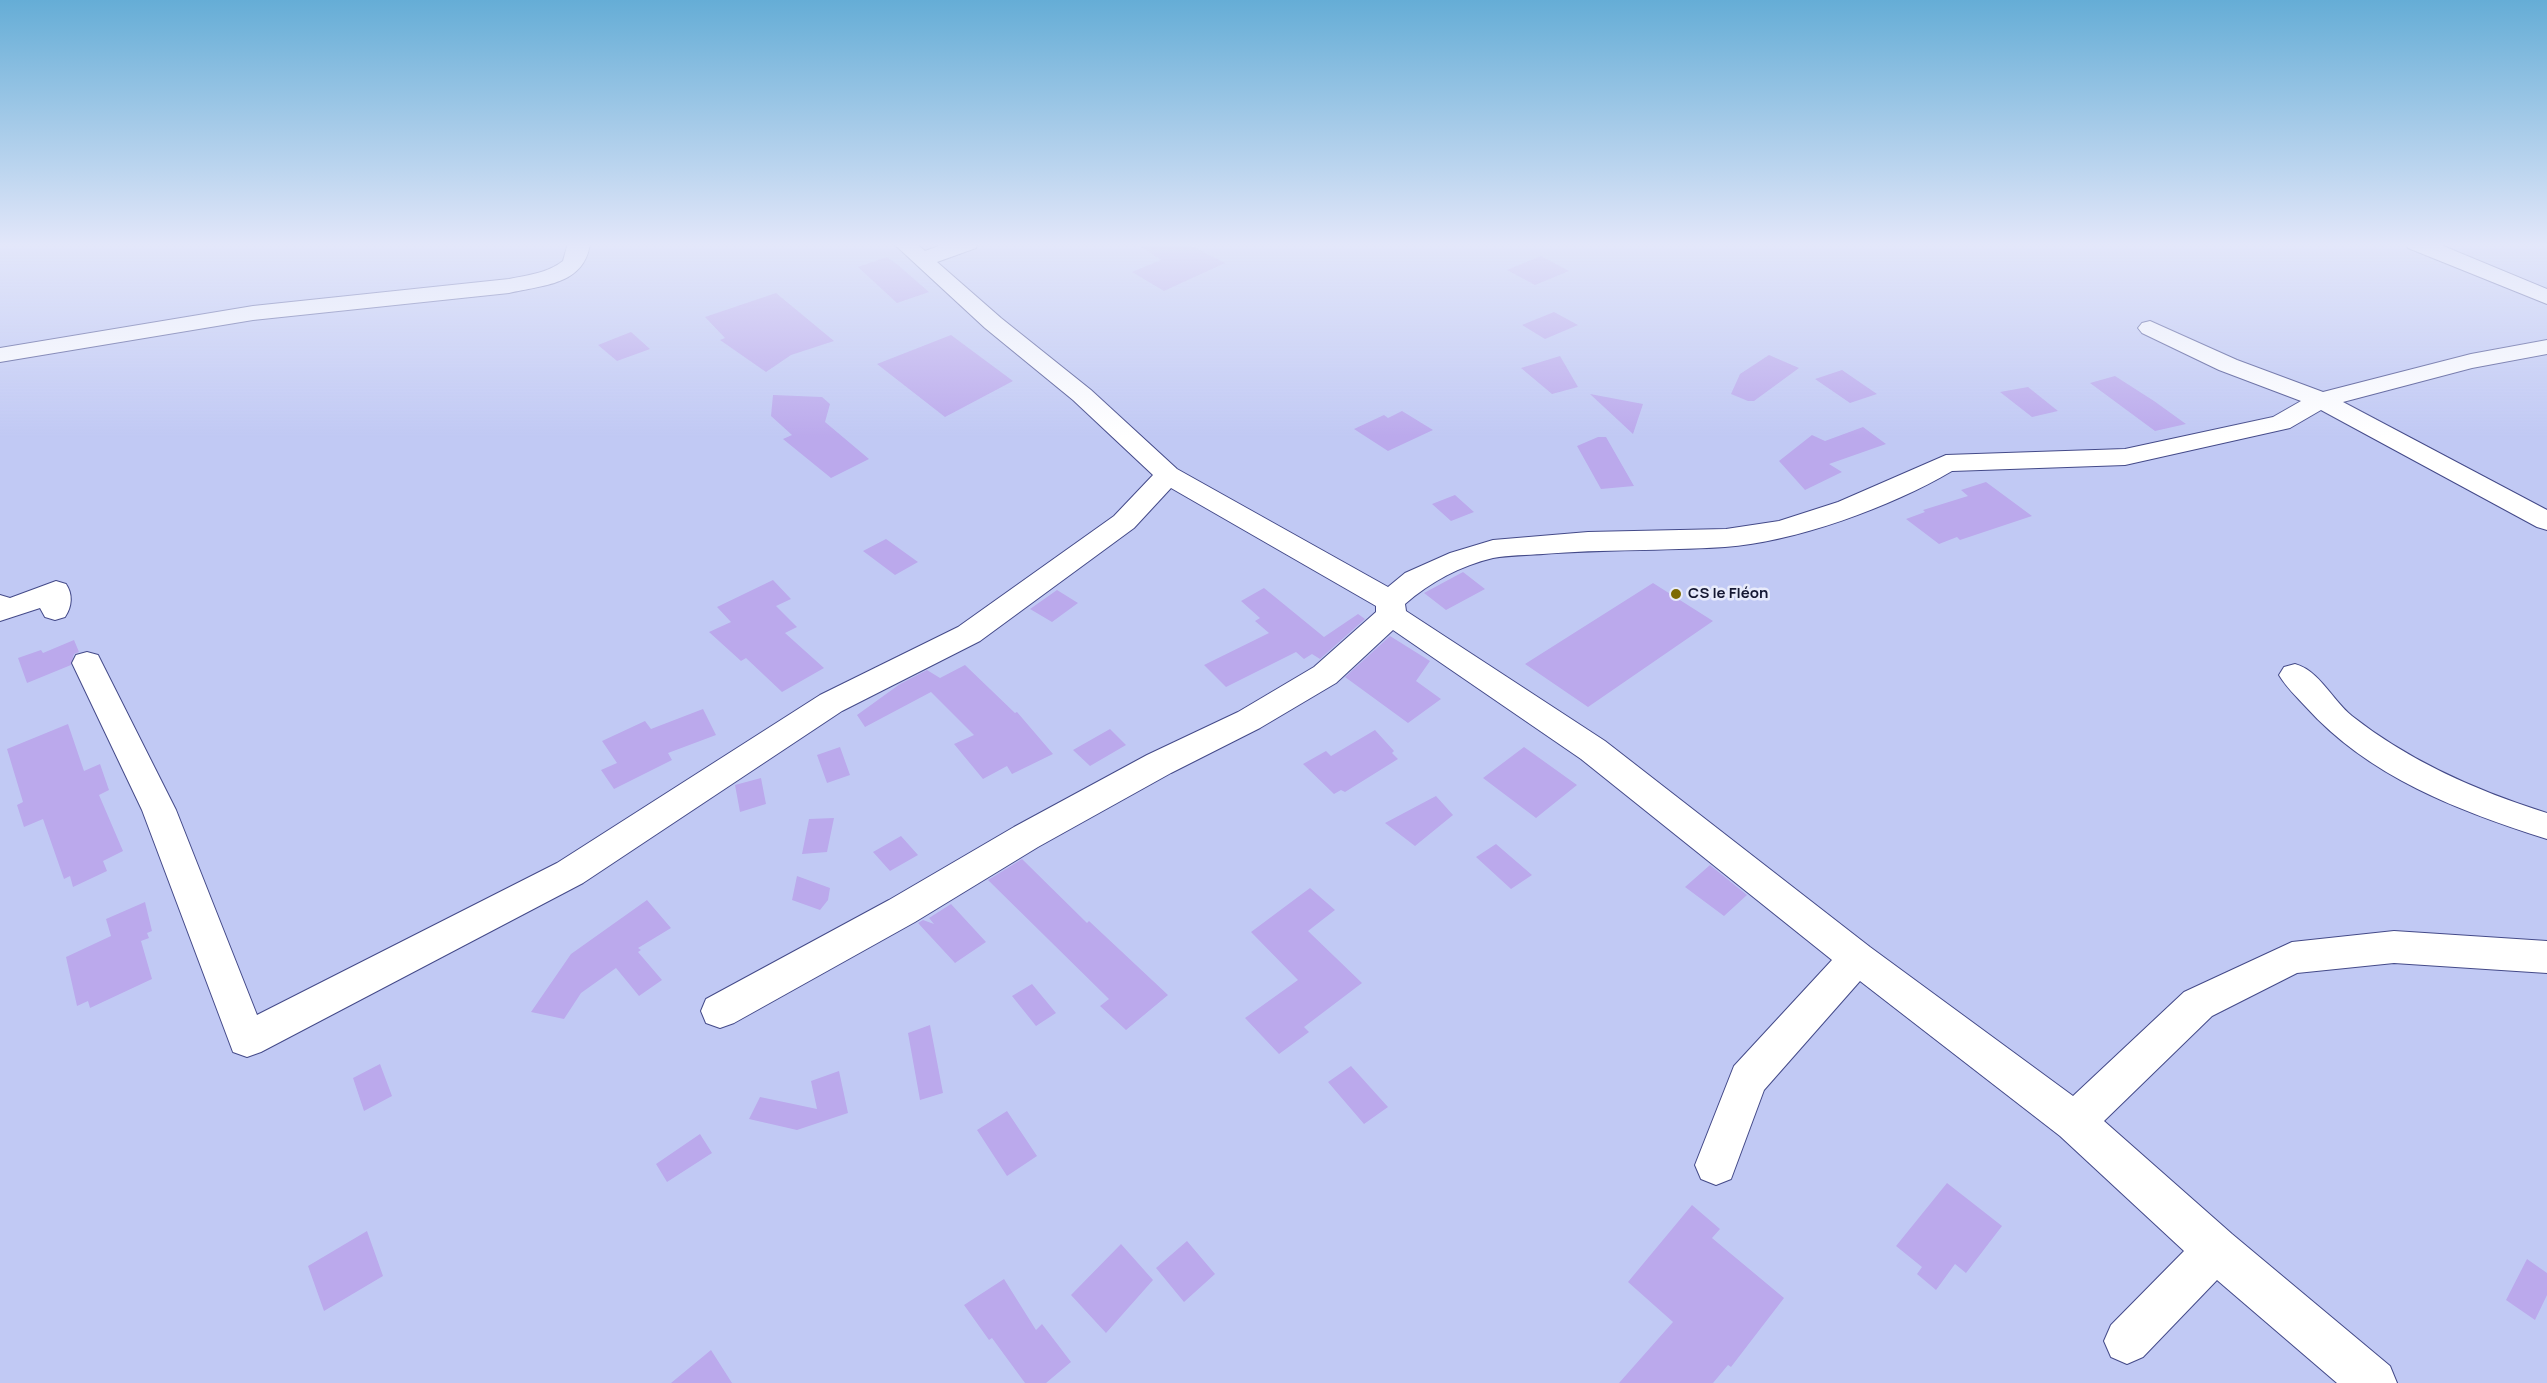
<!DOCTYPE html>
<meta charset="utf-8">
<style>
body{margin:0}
canvas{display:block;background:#c1c9f4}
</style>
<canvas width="2547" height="1383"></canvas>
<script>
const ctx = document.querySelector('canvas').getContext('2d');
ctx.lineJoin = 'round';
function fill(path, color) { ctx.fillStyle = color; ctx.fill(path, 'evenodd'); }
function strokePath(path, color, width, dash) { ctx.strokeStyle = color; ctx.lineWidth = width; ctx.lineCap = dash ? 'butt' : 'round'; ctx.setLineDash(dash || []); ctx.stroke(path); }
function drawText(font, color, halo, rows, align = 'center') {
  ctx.font = font + ' Manrope,sans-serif'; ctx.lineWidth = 5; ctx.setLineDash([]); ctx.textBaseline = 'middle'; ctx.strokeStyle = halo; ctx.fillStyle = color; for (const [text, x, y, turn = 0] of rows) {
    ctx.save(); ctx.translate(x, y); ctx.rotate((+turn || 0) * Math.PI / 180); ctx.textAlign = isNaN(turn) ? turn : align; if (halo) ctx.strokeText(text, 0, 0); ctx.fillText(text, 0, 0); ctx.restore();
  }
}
fill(new Path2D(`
 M1135 243H1186L1225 263 1164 291 1132 272 1161 260Z
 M1541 256 1569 271 1535 285 1507 270Z
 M887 257 899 266 929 292 897 303 858 267Z
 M776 293 834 341 791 355 766 372 720 340 725 338 705 317Z
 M1554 312 1578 325 1545 339 1522 325Z
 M631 332 650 349 617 361 598 345Z
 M951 335 1013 381 945 417 877 364Z
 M1769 355 1799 368 1754 401H1748L1731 394 1740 374Z
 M1560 356 1578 387 1552 394 1521 368Z
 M1842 370 1877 394 1850 403 1815 379Z
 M2115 376 2154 401 2186 424 2155 431 2090 383Z
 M2028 387 2058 411 2032 417 2000 392Z
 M1590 394 1643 404 1633 434Z
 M773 395 822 397 830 404 825 422 869 459 831 478 783 439 792 435 771 416Z
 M1402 411 1433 430 1388 451 1354 429 1384 415 1388 418Z
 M1863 427 1886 444 1829 464 1842 472 1805 490 1779 461 1812 435 1825 441Z
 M1598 437H1606L1634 486 1601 489 1577 446Z
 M1986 482 2032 516 1960 540 1957 537 1939 544 1906 519 1925 512 1923 510 1968 496 1961 490Z
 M1455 495 1474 512 1451 521 1432 504Z
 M886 539 918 562 895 575 863 551Z
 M1463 572 1485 589 1446 610 1424 593Z
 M773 580 791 599 776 606 797 627 785 633 824 668 782 692 746 658 741 661 709 632 731 622 717 607Z
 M1653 583 1713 621 1588 707 1525 664Z
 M1264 588 1324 637 1358 614 1365 619 1320 659 1312 654 1304 659 1296 652 1226 687 1204 665 1269 633 1255 621 1260 618 1241 601Z
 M1057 590 1078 603 1052 622 1030 609Z
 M1390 636 1430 661 1416 681 1441 699 1408 723 1345 677Z
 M74 640 79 652 74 654 71 665 27 683 18 658 41 650 43 653Z
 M965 665 1015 713 1017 712 1053 754 1012 774 1007 766 983 779 954 744 974 735 931 692 865 727 857 715 900 684 927 670 940 678Z
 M703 709 716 735 668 753 672 760 614 789 601 770 617 763 602 741 645 721 651 729Z
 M68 724 84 771 100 764 109 790 99 795 123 851 103 861 107 871 73 887 70 876 64 879 43 819 24 827 17 805 23 802 7 749Z
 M1110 729 1126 745 1090 766 1073 750Z
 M1375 730 1394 751 1392 753 1398 759 1345 792 1341 790 1334 794 1303 764 1326 751 1331 756Z
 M840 747 850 775 827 783 817 755Z
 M1524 747 1577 785 1536 818 1483 778Z
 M761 778 766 804 740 812 735 785Z
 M1436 796 1453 815 1415 846 1385 823Z
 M834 818 827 852 802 854 809 819Z
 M901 836 918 855 890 871 873 852Z
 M1496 844 1532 875 1511 889 1476 857Z
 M1022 859 1087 923 1089 921 1168 995 1126 1030 1100 1006 1109 999 988 880Z
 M1710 865 1747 895 1724 916 1685 887Z
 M797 876 830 888 828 900 820 910 792 900Z
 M1310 888 1335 910 1308 931 1362 983 1304 1027 1309 1032 1279 1054 1245 1018 1298 980 1251 932Z
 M647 900 671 928 638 948 641 950 638 952 662 980 639 996 616 968 581 993 564 1019 531 1012 571 954Z
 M145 902 152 931 147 933 149 938 141 941 152 979 90 1008 88 1001 77 1006 66 957 111 936 106 919Z
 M951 904 986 942 955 963 918 923 923 920 934 924 929 918Z
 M1032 984 1056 1013 1036 1026 1012 996Z
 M930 1025 943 1093 920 1100 908 1033Z
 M380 1064 392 1096 364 1111 353 1078Z
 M1351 1066 1388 1107 1364 1124 1328 1082Z
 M839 1071 848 1113 797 1130 749 1119 760 1097 817 1109 811 1081Z
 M1007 1111 1037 1156 1007 1176 977 1130Z
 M700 1134 712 1153 667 1182 656 1164Z
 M1947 1183 2002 1226 1966 1273 1955 1264 1936 1290 1917 1274 1922 1267 1896 1246Z
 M1692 1205 1720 1229 1712 1238 1784 1298 1731 1367 1728 1365 1713 1383H1619L1673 1322 1628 1282Z
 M367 1231 383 1276 324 1311 308 1266Z
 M1187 1241 1215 1274 1184 1302 1156 1268Z
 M1121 1244 1153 1280 1106 1333 1071 1295Z
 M2527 1259 2547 1273V1295L2535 1320 2506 1300Z
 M1004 1279 1036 1330 1042 1324 1071 1362 1046 1383H1025L992 1338 989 1340 964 1305Z
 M711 1350 732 1383H671Z`), '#bba9ec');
const minor = new Path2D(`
 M568 243H590C585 285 543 285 509 293L253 320 0 362V348L253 306 509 279C528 275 548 273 563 261Z
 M893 243H916L925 251 947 243H978L976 248 937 262 1001 318 1091 390 1177 469 1388 587 1405 573 1450 553 1493 540 1588 532 1726 529 1779 521 1838 502 1946 455 2125 449 2273 417 2301 401 2219 370 2142 333 2138 328 2142 323 2150 321 2237 360 2323 392 2471 354 2547 340V354L2472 368 2343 402 2547 510V530L2537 527 2321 410 2290 428 2125 465 1952 471C1891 507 1795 542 1725 547 1664 551 1603 549 1543 554 1527 555 1509 555 1493 558 1460 566 1430 582 1405 604L1406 611 1605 741 1870 947 2073 1096 2184 992 2292 942 2394 931 2547 941V973L2394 963 2297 973 2212 1016 2104 1121 2232 1234 2390 1366 2397 1383H2337L2217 1280 2143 1357 2127 1364 2111 1357 2104 1341 2111 1325 2184 1251 2060 1136 1860 981 1764 1090 1731 1179 1716 1185 1701 1179 1695 1165 1734 1066 1832 960 1581 759 1393 630 1336 683 1260 728 1171 773 1038 847 915 922 734 1023 720 1028 706 1023 701 1011 706 999 889 900 1014 827 1147 755 1238 712 1314 667 1376 612V606L1171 488 1134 528 980 641 842 711 583 883 261 1052 247 1057 233 1052 142 810 72 663 76 655 87 652 98 655 102 663 176 810 257 1015 557 863 820 695 958 627 1114 516 1153 475 1073 400 985 328Z
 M2406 243H2436L2547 289V304L2408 248Z
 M56 581 66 584C73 594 72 607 65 617L55 620 45 617 40 608 0 621V595L10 598Z
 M2295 664C2320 671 2332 700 2352 716 2409 761 2477 791 2547 813V839C2459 811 2369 777 2306 707 2296 696 2286 687 2279 675L2284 667Z`);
strokePath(minor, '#444a89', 2);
fill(minor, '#fff');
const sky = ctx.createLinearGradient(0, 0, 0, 437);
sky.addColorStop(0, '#65add6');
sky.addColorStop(0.56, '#e3e7fa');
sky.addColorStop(1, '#e3e7fa00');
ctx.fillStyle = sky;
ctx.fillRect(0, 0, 2547, 437);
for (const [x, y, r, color] of [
 [1676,594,6,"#7e6b05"]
]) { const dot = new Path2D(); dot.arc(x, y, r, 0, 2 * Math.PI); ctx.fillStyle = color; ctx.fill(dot); strokePath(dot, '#e8ebfb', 2); }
drawText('bold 15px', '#161933', '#e8ebfb', [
 ["CS le Fléon",1688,594]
], 'left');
</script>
